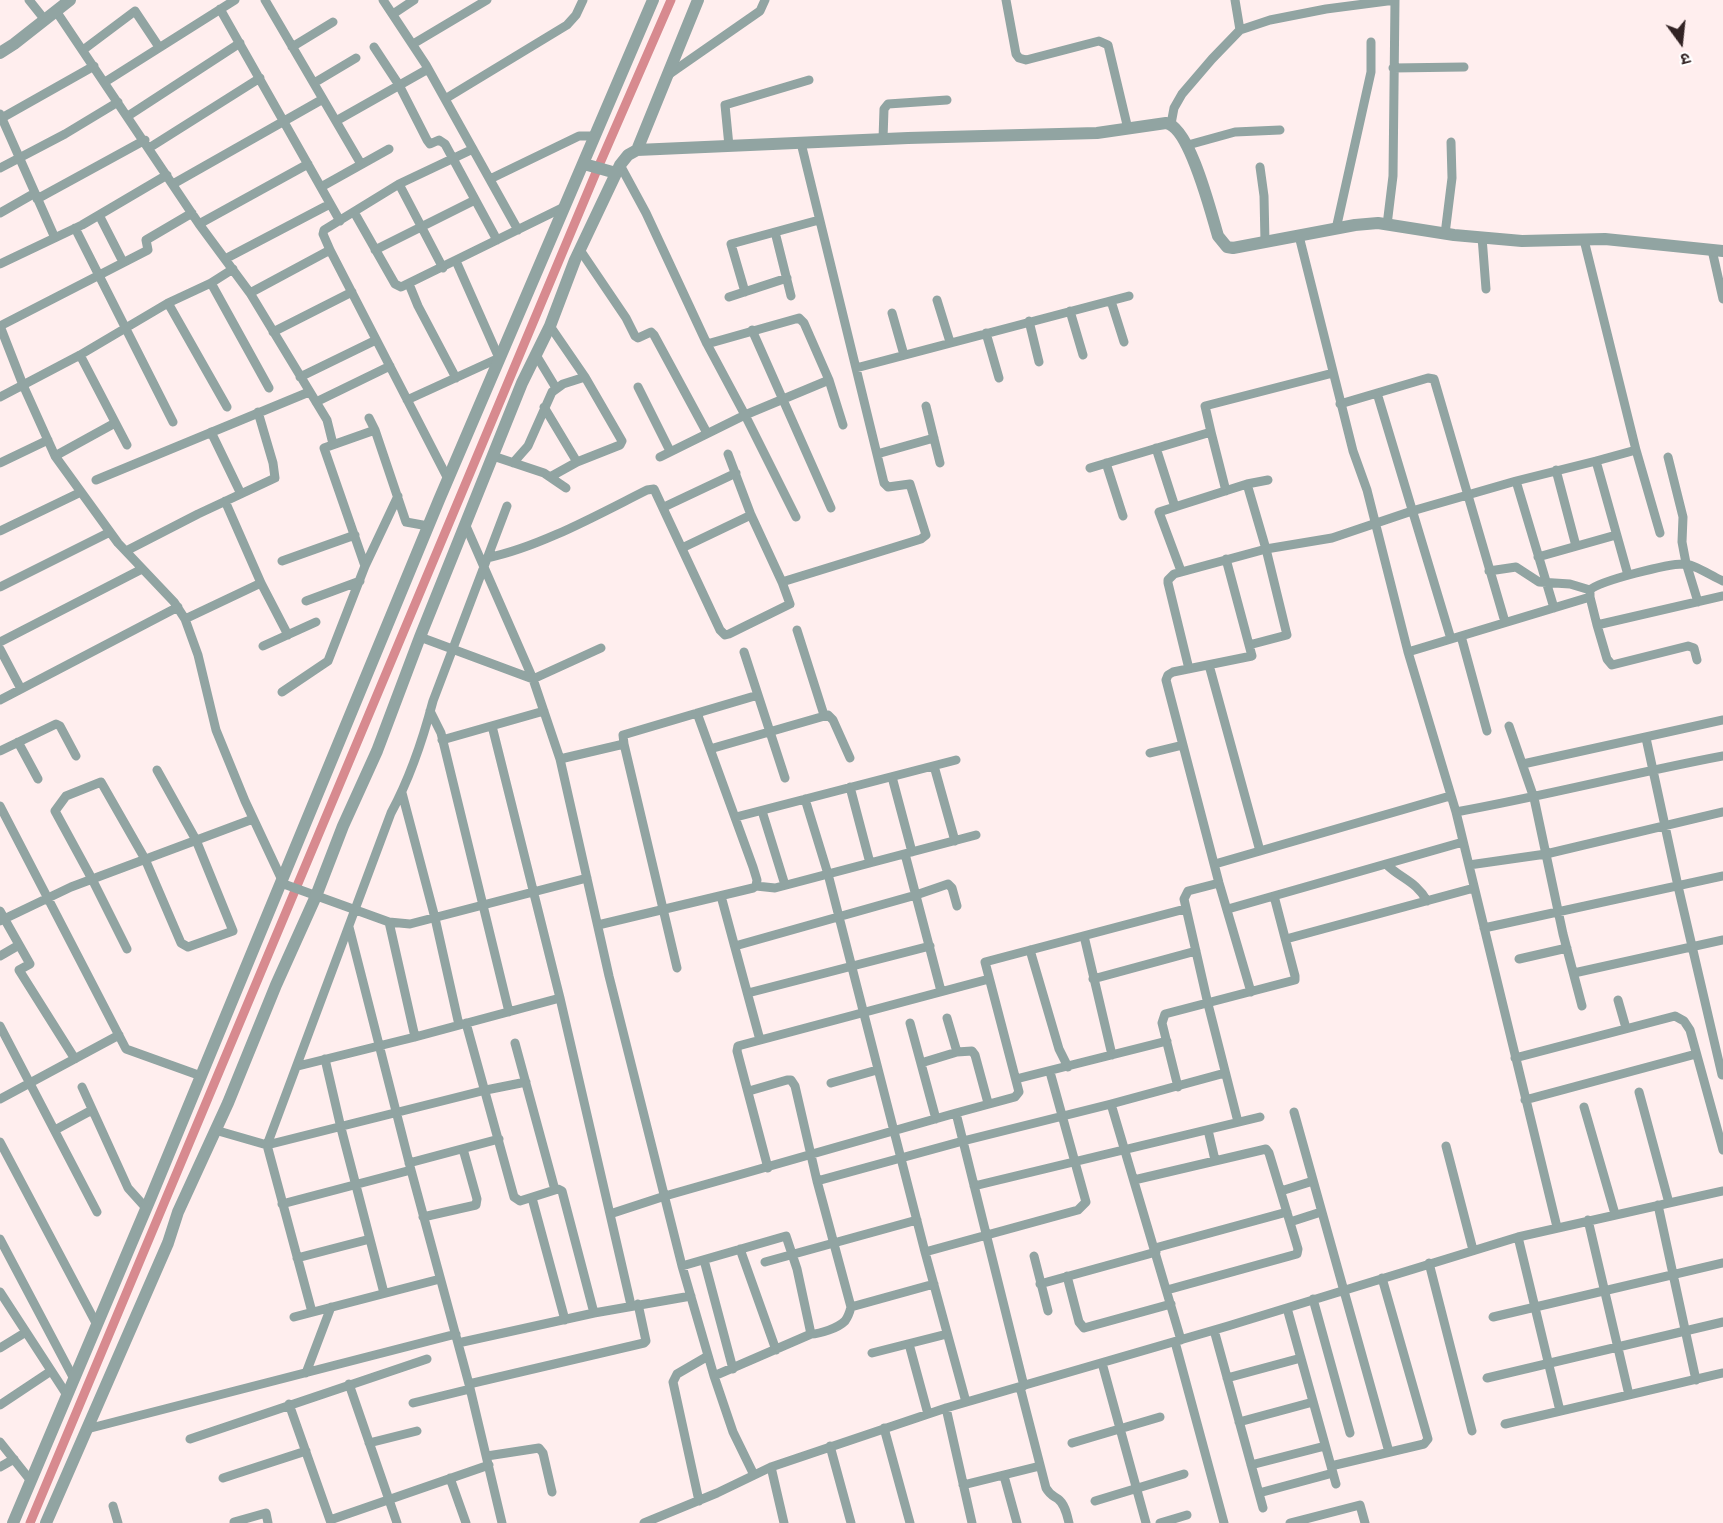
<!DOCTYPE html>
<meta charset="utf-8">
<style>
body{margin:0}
#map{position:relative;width:1723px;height:1523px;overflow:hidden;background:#fee;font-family:Merriweather,"Noto Sans Devanagari",serif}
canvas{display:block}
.north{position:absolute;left:1651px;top:12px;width:60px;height:60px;-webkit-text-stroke:4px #fff;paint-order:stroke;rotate:165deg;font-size:16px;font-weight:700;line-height:24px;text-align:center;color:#322324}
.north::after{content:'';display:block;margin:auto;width:21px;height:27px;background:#322324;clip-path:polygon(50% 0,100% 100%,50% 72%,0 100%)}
</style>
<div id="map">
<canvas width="1723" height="1523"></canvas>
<div class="north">उ</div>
</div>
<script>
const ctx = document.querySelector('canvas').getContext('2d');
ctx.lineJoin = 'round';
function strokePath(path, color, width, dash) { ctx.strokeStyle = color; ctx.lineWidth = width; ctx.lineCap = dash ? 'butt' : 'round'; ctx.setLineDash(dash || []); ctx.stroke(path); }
strokePath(new Path2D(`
 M30 1523 597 170 671 0`), '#d78a8f', 9);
strokePath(new Path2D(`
 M29 0 45 20
 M265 0 361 164
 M383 0 426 65 518 230
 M1006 0 1016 54 1019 58 1026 60 1099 41 1108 45 1128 129
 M1235 0 1240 30
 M220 9 340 221
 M56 11 199 224 250 293 327 420 333 444
 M393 14 414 0
 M413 44 487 0
 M292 47 333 22
 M374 47 399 85 427 140 430 144 439 140 445 144 497 240
 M83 50 135 11 159 47
 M1393 68 1464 67
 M668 75 760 11 765 0
 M105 82 235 0
 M314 83 356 58
 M445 99 567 25 576 15 583 0
 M0 114 55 238
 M128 116 240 43
 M0 119 94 66
 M336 121 428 69
 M1171 124 1174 108 1182 94 1212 59 1240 30 1270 20 1326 9 1395 0
 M883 139 884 109 888 104 947 100
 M1188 145 1235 132 1280 130
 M729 146 725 105 809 80
 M149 148 260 78
 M620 165 646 213 707 344 745 415 796 517
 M1260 167 1264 196 1265 242
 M0 168 65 134 118 102
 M490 179 579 136H594
 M173 184 323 99
 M399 184 443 268
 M321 187 389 149
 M37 199 145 140
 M354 212 395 284 401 287 564 207
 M0 213 35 193
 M99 215 123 262
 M199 224 308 164
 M1387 225 1393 176 1395 0
 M75 228 173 422
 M1336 229 1371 72V42
 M775 232 791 296
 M1445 234 1452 178 1451 142
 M1299 236 1353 451 1367 490 1408 652 1456 812 1557 1227
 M1482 237 1486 289
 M1584 240 1636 450 1660 533
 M330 250 323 234 324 230 399 184 473 149
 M375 250 475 200
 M580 250 626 318 635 336 638 338 651 332 654 335 707 433
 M1712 250 1723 299
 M225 259 330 204
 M0 264 82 225 167 175
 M211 283 269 388
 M409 284 418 306 456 378
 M745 292 731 244 819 220
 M250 293 330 250 448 479
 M729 297 787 278
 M937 300 950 342
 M1111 301 1124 342
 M168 303 227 407
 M1070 311 1083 355
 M892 313 904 355
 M1029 321 1039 362
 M0 326 23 385 55 456 118 543 174 602 185 619 198 655 216 730 245 801 282 880
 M0 326 148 250 146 240 192 213
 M550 326 585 377 622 441 620 445 577 462 550 477
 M752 330 831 508
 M273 332 352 292
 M986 333 999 378
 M707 344 799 318 804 323 829 380 843 425
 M80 355 127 445
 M536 355 556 388
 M856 368 1129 296
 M300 377 376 340
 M638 387 670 451
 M1377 393 1451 639
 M0 397 80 355 168 303 211 283 233 269
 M407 400 499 358 456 261
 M316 402 390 366
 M1340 404 1428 378 1434 379 1505 622
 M926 406 940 463
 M544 407 577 462
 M369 418 375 430 406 522 428 526
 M211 432 241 494
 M1211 432 1205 406 1333 373
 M1156 448 1175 507
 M877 454 934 438
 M55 456 115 423
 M493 456 544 473 566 488
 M660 457 745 415 829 380
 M1668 457 1683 517 1682 542 1686 563 1698 602
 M1596 461 1636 450
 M0 463 48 440
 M513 463 528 446 552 392 563 384 585 377
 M1106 463 1123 516
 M1090 468 1211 432 1226 491
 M1556 470 1576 546
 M96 480 309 392
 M1516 481 1554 608
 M1247 484 1266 549 1287 635 1249 645
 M225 501 261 583 288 635
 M664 507 736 473
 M466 526 533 679 560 759 609 976 682 1266 714 1376 733 1432 754 1475
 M0 531 81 492
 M682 548 751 515
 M126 551 198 514 275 478 273 463 258 412
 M1538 557 1616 535
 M487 558C540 547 599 514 647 490L654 489 720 630 725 635 729 634 790 604 782 582 751 515 728 454
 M1226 559 1252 656 1173 672 1168 675 1166 680 1219 883 1251 992
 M282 561 355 535
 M365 566 324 448 375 430
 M1181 571 1159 512 1247 484 1268 480
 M1489 571 1516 567 1539 582 1570 584 1590 590
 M782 582 921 539 926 535 910 484 888 487 884 483 801 143
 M0 587 110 532
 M1590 597V590C1599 581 1670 563 1685 564 1694 564 1713 577 1723 581
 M306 601 360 581
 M185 619 261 583
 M1597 625 1607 659 1612 665 1688 646 1694 648 1697 660
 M797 630 824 715
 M1461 636 1487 731
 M420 637 533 679 601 648
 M0 642 142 569
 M263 646 316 622
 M0 649 21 689
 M744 652 785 778
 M1408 652 1590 597 1597 625 1723 596
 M1209 665 1260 851
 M1189 669 1168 583V580L1174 574 1266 549 1332 538 1412 511 1516 481 1596 461 1628 575
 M282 692 328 661 365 566 398 496
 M0 700 178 607
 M430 711 441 733 509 1012
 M492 726 560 998 631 1305
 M1509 726 1534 798 1563 934 1582 1006
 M1646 738 1678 886 1722 1075
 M442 740 544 711
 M18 742 38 779
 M710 749 828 715 833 720 850 758
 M0 751 56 724 60 726 76 756
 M1150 753 1183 745
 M560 759 624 744
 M1523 764 1723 720
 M934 766 955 841
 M892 777 912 852
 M850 787 870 863
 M402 793 435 918 459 1025
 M805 799 828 874 925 1252 966 1402
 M0 806 126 1049 201 1076
 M762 811 785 885
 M1456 812C1545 796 1633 773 1723 756
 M736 817 956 760
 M905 854 941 991
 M1215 864 1450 796
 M1386 864C1401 879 1416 881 1427 901
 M1469 865 1546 854 1723 812
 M281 883 389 922 410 924 587 878
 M1219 883 1188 891 1184 899 1208 1004 1238 1122
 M756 886 775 888 976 835
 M721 896 760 1040
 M1228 909 1463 842
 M0 911 30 964 19 970 75 1059
 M0 921 71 887 253 819
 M389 922 415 1037 560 998
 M598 925 753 888 756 886 757 880 753 867 697 713
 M349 927 411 1170 469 1384 502 1523
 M1484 928 1723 876
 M1084 936 1112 1055
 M1286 939 1474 888
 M735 946 916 895 948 884 952 888 957 906
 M127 949 92 879 55 811 66 796 101 782 145 859 181 943 188 947 233 931 196 840 157 770
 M1030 950 1059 1049 1068 1067
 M0 956 19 945
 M1519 959 1567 948
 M677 968 624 744 623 735 758 695
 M1574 973 1723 940
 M1093 979 1196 951
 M748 993 930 946
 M1618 1000 1626 1028
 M947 1018 957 1052
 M466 1023 514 1197 520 1201 558 1189 562 1191 594 1313
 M910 1023 936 1119
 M0 1026 97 1212
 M515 1043 555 1190
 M1515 1058 1675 1016 1684 1021 1690 1030 1723 1150
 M325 1059 341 1128 384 1293
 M921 1063 957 1052 972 1051 975 1055 988 1103
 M298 1066 415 1037
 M1016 1079 1167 1041
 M831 1083 877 1070
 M82 1087 128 1188 146 1208
 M1178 1087 1162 1023 1165 1014 1295 980V976L1274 896
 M749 1091 787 1080H791L795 1086 817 1181 851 1307 934 1284
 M1639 1092 1669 1203
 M0 1099 119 1035
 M1525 1100 1696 1054
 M1584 1107 1615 1214
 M1294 1112 1389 1452
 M55 1130 92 1110
 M215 1130 267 1145 391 813C410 778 423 739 433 701L507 506
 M1208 1130 1215 1160
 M0 1142 97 1325
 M1446 1146 1473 1250
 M409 1163 499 1139
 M768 1168 737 1051 738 1046 989 979
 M1134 1180 1266 1149 1269 1153 1298 1249 1297 1254 1167 1290
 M817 1181 963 1141 1111 1104
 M974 1186 1260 1117
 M1281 1191 1313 1181
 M532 1198 565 1320
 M282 1204 411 1170
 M1658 1205 1696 1380
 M610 1214 665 1196 956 1113
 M423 1217 476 1205 477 1199 463 1149
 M1588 1220 1629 1395
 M1290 1222 1321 1212
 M1518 1237 1560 1411
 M0 1239 74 1379
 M1155 1248 1287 1212
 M740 1249 776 1350
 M925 1252 1078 1210 1086 1202 1050 1072
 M1034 1256 1048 1311
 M297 1258 370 1239
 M704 1260 733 1369
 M765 1262 917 1220
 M1429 1263 1472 1431
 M682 1266 786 1236 797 1269 811 1334
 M1067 1276 1079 1322 1084 1328 1171 1304
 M1040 1284 1156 1252
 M0 1292 67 1395
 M1313 1299 1350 1433
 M1287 1308 1336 1484
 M312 1312 267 1145 486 1090 526 1082
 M294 1317 440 1279
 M1493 1317 1723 1263
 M1214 1330 1263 1508
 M1181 1340 1111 1104 1225 1073
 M1175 1342 1224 1523
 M458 1343 594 1313 691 1296
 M909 1344 928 1414
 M0 1348 26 1332
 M872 1353 947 1334
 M1102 1363 1146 1523
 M306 1373 331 1307
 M714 1376 811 1334C820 1334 838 1328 845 1321 848 1317 850 1311 851 1307
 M1227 1378 1301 1358
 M1487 1378 1723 1322
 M349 1384 397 1523
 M469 1384 644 1343 646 1341 638 1304
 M1024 1386 956 1113 1015 1097 1019 1092 985 962 1185 909
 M1020 1387 1046 1488C1050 1495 1052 1495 1058 1499 1065 1504 1067 1515 1069 1523
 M413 1403 470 1389
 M289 1404 331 1523
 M0 1405 51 1371
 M946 1408 972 1523
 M1239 1422 1313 1402
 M1505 1424 1723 1373
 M884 1428 910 1523
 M87 1429 456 1334
 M190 1439 427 1359
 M0 1442 31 1481
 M369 1443 417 1431
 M1072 1443 1160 1417
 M830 1446 851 1523
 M487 1456 539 1448 543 1453 552 1492
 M1251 1465 1325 1446
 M1331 1466 1424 1444 1428 1439 1382 1278
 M0 1467 14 1459
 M771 1467 784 1523
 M1004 1476 1017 1523
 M223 1478 306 1451
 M450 1478 466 1523
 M963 1485 1040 1466
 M1259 1493 1333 1473
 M699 1501 673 1382 677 1374 708 1356
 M1095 1501 1184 1474
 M113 1506 118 1523
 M330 1520 489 1465
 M234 1522 266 1513 268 1523
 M644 1523 717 1493 771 1467 946 1408 1228 1326 1518 1237 1723 1191
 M1160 1523 1187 1515
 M1290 1523 1360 1505 1365 1523`), '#91a4a2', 9);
strokePath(new Path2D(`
 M0 53 14 44 70 0
 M637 150 698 0
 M584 164 616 173
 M13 1523 151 1197 439 500 653 0
 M46 1523 168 1243 178 1212 228 1103 276 985 316 896 343 826 377 751 420 637 522 383 550 326 575 260 620 165 628 155 637 150 908 138 1097 133 1166 123C1190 127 1211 213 1218 236L1227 247 1233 248 1355 225 1378 223 1454 235 1522 241 1605 239 1723 251`), '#91a4a2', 12);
</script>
